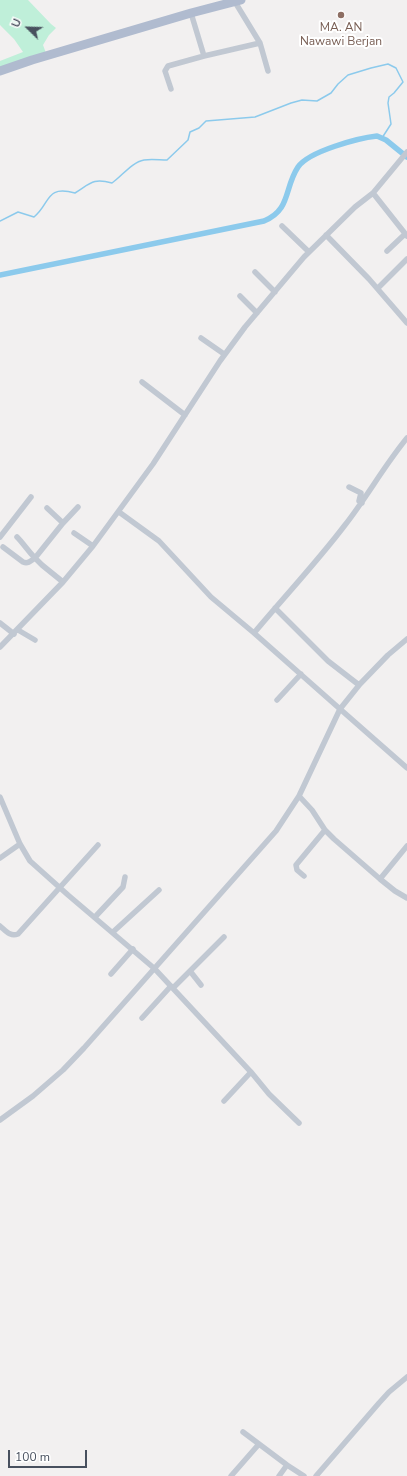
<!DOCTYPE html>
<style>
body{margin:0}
#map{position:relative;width:407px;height:1476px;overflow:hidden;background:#f2f0f0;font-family:"Nunito Sans",sans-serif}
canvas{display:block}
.north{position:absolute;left:8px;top:8px;width:40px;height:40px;-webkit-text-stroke:3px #fff;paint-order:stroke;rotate:293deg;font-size:11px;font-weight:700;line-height:16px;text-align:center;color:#48505e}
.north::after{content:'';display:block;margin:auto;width:14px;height:18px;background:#48505e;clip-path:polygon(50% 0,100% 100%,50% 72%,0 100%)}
.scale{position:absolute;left:8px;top:1450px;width:79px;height:18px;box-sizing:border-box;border:2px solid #48505e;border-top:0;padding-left:5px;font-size:12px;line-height:14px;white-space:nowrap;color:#48505e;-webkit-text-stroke:3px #fff;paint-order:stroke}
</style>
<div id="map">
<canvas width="407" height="1476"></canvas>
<div class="north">U</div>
<div class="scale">100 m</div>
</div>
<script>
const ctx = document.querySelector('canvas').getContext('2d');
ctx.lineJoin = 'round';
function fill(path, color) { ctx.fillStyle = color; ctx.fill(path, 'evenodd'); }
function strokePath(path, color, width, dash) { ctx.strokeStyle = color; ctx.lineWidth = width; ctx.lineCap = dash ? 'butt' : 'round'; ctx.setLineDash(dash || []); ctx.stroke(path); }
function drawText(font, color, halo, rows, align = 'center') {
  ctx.font = font + ' "Nunito Sans",sans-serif'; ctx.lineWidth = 4; ctx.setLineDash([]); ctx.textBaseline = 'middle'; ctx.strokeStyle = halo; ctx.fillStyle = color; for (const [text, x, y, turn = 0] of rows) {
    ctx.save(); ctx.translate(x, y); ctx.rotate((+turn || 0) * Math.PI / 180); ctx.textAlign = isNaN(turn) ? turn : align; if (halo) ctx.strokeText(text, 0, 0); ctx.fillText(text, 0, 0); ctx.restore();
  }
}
fill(new Path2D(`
 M0 0H28L51 24 56 28 49 35 43 45 46 53 0 71V61L23 52 14 39 0 25Z`), '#bfefd9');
strokePath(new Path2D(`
 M0 221 18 212 34 217C51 203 45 185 75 193 91 183 93 178 112 183 122 176 132 162 144 160 151 159 160 160 167 160L188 140 190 132 199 128 206 121 255 117 291 103 302 100 317 101 331 93 338 84 348 75 371 68 388 64 396 68 403 82 394 93 389 97 388 103 391 124 382 138`), '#8ccaec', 1.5);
strokePath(new Path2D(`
 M0 275 264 221C291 210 284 188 298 167 309 151 359 138 377 136L386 140 407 157`), '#8ccaec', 5.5);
strokePath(new Path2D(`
 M235 2 260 43 268 71
 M191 13 204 56
 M171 89 165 71 168 66 204 56 260 43
 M373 193 407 236
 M282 226 309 252
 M326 235 369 279 407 323
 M387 251 405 234
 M255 272 275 292
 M378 288 407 259
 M240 296 257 313
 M201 338 224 354
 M142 382 185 415
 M349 487 361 493 359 501 362 503
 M47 508 63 523
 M119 512 159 541 211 597 254 633 340 709 299 796 312 810 325 830 334 839 380 879 395 891 407 898
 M74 533 93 546
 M0 537 31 497
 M3 547 23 562C28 564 31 561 35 558 27 550 24 544 17 537
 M63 582 42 565 35 558 63 523 78 507
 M275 608 328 661 359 685
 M0 623 14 634
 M18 630 35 640
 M254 633C284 597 317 562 345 525 367 497 384 466 407 438
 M407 639 388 655 360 684 340 709 407 768
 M0 647 63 582 93 546 153 464 220 361 245 327 304 257 355 207 373 193 407 152
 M277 700 301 674
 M0 797 20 844 30 861 68 895 155 969 251 1072 224 1101
 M0 858 20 844
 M304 876 297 870 296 865 325 830
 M380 879 407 846
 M95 917 123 887 125 877
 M0 926C6 931 10 937 18 934L98 845
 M113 932 159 890
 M190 971 201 985
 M111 974 133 949
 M173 988 224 937
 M142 1018 171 986
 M251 1072 269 1094 299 1123
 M0 1120 33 1096 63 1070 84 1048 276 831 299 796
 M243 1432 287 1465 304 1476
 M231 1476 259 1444
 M279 1476 287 1465
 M316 1476 379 1403 389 1392 407 1377`), '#c1c8d2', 5.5);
strokePath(new Path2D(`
 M0 71 32 60 191 13 241 0`), '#b0bbcf', 9);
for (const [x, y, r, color] of [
 [341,15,4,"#8d6e63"]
]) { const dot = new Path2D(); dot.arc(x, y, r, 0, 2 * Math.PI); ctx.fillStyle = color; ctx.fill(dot); strokePath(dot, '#fff', 1.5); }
drawText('12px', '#785e54', '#fff', [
 ["MA. AN",341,28],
 ["Nawawi Berjan",341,42]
]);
</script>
